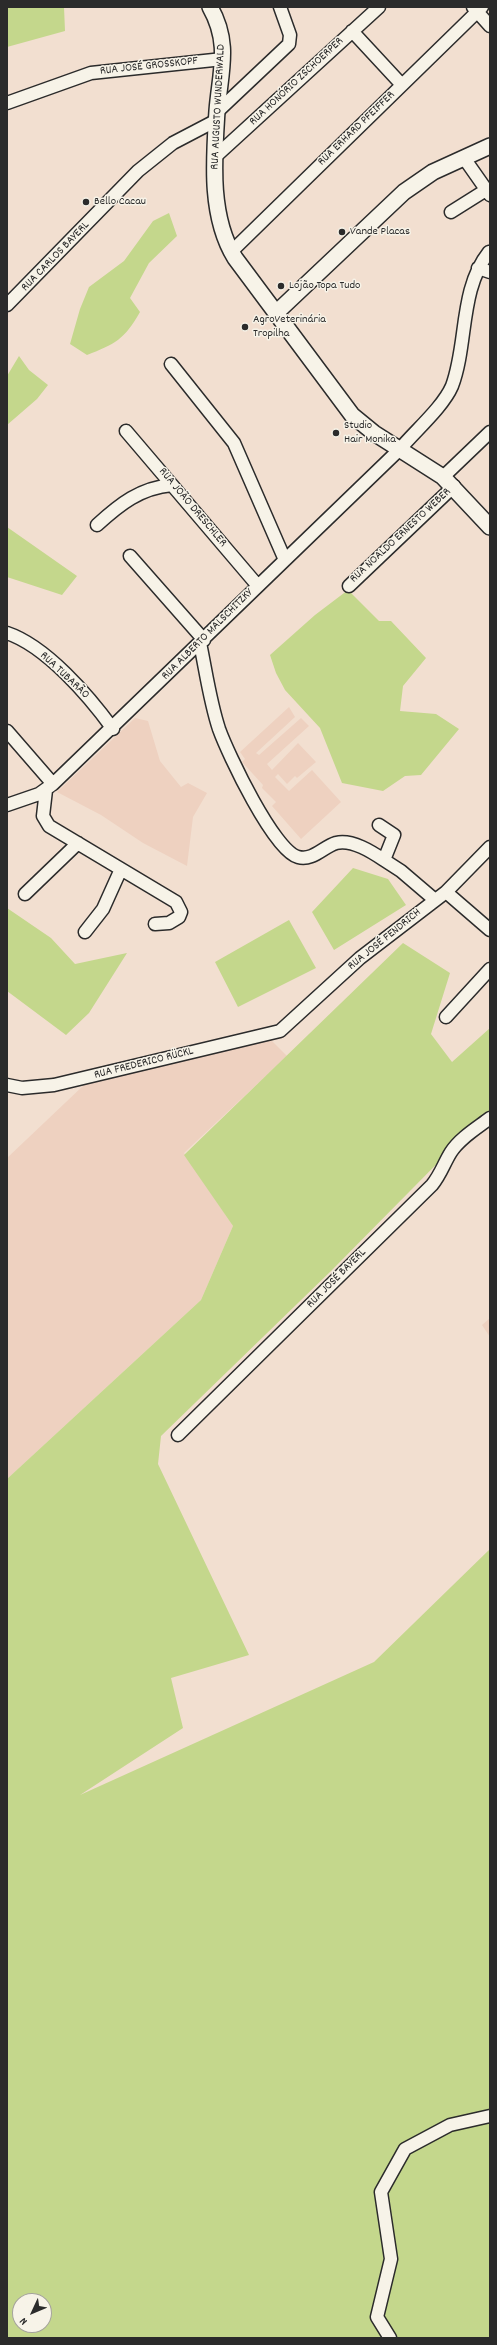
<!DOCTYPE html>
<meta charset="utf-8">
<style>
body{margin:0}
#map{position:relative;width:497px;height:2345px;overflow:hidden;background:#f2dfd0;font-family:Dekko,sans-serif}
canvas{display:block}
.frame{position:absolute;inset:0;border:8px solid #2b2b2b;pointer-events:none}
.north{position:absolute;left:12px;top:2293px;width:40px;height:40px;box-sizing:border-box;background:#f7f3e8;border:1px solid #a5a39c;border-radius:50%;rotate:226deg;font-size:11px;font-weight:700;line-height:16px;text-align:center;color:#2b2b2b}
.north::after{content:'';display:block;margin:auto;width:14px;height:18px;background:#2b2b2b;clip-path:polygon(50% 0,100% 100%,50% 72%,0 100%)}
</style>
<div id="map">
<canvas width="497" height="2345"></canvas>
<div class="frame"></div>
<div class="north">N</div>
</div>
<script>
const ctx = document.querySelector('canvas').getContext('2d');
ctx.lineJoin = 'round';
function fill(path, color) { ctx.fillStyle = color; ctx.fill(path, 'evenodd'); }
function strokePath(path, color, width, dash) { ctx.strokeStyle = color; ctx.lineWidth = width; ctx.lineCap = dash ? 'butt' : 'round'; ctx.setLineDash(dash || []); ctx.stroke(path); }
function drawText(font, color, halo, rows, align = 'center') {
  ctx.font = font + ' Dekko,sans-serif'; ctx.lineWidth = 3; ctx.setLineDash([]); ctx.textBaseline = 'middle'; ctx.strokeStyle = halo; ctx.fillStyle = color; for (const [text, x, y, turn = 0] of rows) {
    ctx.save(); ctx.translate(x, y); ctx.rotate((+turn || 0) * Math.PI / 180); ctx.textAlign = isNaN(turn) ? turn : align; if (halo) ctx.strokeText(text, 0, 0); ctx.fillText(text, 0, 0); ctx.restore();
  }
}
fill(new Path2D(`
 M289 707 295 717 256 753 259 755 301 718 309 726 267 764 272 770 298 743 316 762 297 778 295 776 287 784 278 774 275 777 289 791 312 770 341 802 301 839 272 806 276 802 262 788 263 785 242 762 245 759 240 752Z
 M135 718 148 721 160 761 181 787 188 783 207 793 193 817 187 866 143 843 101 815 57 792Z
 M266 1035 287 1056 184 1153 233 1226 201 1300 7 1479V1158L85 1084Z
 M490 1318V1337L482 1325Z`), '#eed1c0');
fill(new Path2D(`
 M7 7H64L65 31 7 47Z
 M169 213 177 236 149 263 130 298 140 312C124 340 115 344 87 355L70 344 80 309 89 287 124 261 153 221Z
 M19 356 29 370 48 385 37 399 7 425V376Z
 M7 527 77 576 62 595 7 577Z
 M348 590 379 621H391L426 658 403 686 400 711 436 714 459 729 421 775 405 776 383 791 342 783 320 728 285 690 276 673 270 655 315 615Z
 M353 868 388 879 406 905 334 950 312 912Z
 M7 908 51 938 75 964 127 953 89 1013 66 1035 7 991Z
 M289 920 316 968 238 1007 215 962Z
 M403 943 450 973 431 1034 452 1062 490 1028V1110L332 1270 161 1436 158 1464 249 1655 171 1678 183 1728 80 1795 374 1662 490 1549V2338H7V1479L201 1300 233 1226 184 1155ZM20 2301H44V2325H20Z`), '#c4d78c');
const minor = new Path2D(`
 M473 7 490 26
 M352 31 402 85
 M7 103 91 73 223 59
 M217 112 289 44 290 35 280 7
 M216 156 379 7
 M464 158 490 195
 M451 212 486 190
 M231 252 482 7
 M478 268 490 272
 M7 305 138 171 173 143 217 120
 M171 364 234 443 285 560
 M126 431 258 586
 M443 477 490 432
 M97 525C120 504 140 488 172 485
 M130 556 204 640
 M349 586 454 486
 M7 633C46 646 89 696 113 729
 M200 643C206 672 210 702 219 729 228 754 274 851 298 857 313 861 323 847 336 843 352 839 372 852 384 860
 M7 731 53 784
 M46 790 43 816 49 826 176 902 181 912 179 917 169 923 155 924
 M7 805 39 794 53 784 400 449C415 431 443 407 452 386 468 343 459 290 489 252
 M379 825 394 835 384 860 401 871 435 900
 M446 892 490 930
 M25 894 78 843
 M85 932 103 909 121 869
 M446 1017 490 969
 M7 1085 22 1088 54 1085 280 1031 360 958 446 892 490 847
 M178 1435 432 1185C441 1174 444 1163 451 1152 460 1138 477 1128 490 1118
 M390 2338 377 2317 391 2259 381 2192 405 2149 450 2125 490 2116`);
const major = new Path2D(`
 M210 7C231 44 220 72 217 111 214 159 209 216 235 258L352 415 374 433 443 477 490 527
 M276 313 404 192 433 172 490 146`);
strokePath(minor, '#2b2b2b', 15);
strokePath(major, '#2b2b2b', 18);
strokePath(minor, '#f7f3e8', 12);
strokePath(major, '#f7f3e8', 15);
for (const [x, y, r, color] of [
 [86,202,4,"#2b2b2b"],
 [342,232,4,"#2b2b2b"],
 [281,286,4,"#2b2b2b"],
 [245,327,4,"#2b2b2b"],
 [336,433,4,"#2b2b2b"]
]) { const dot = new Path2D(); dot.arc(x, y, r, 0, 2 * Math.PI); ctx.fillStyle = color; ctx.fill(dot); strokePath(dot, '#f7f3e8', 1.5); }
drawText('12px', '#2b2b2b', '#f7f3e8', [
 ["RUA JOSÉ GROSSKOPF",149,67,-6],
 ["RUA HONÓRIO ZSCHOERPER",297,82,-43],
 ["RUA AUGUSTO WUNDERWALD",219,107,-87],
 ["RUA ERHARD PFEIFFER",357,129,-44],
 ["RUA CARLOS BAYERL",56,257,-46],
 ["RUA JOÃO DRESCHLER",192,508,50],
 ["RUA NOALDO ERNESTO WEBER",401,536,-43],
 ["RUA ALBERTO MALSCHITZKY",208,635,-45],
 ["RUA TUBARÃO",64,676,43],
 ["RUA JOSÉ FENDRICH",385,940,-39],
 ["RUA FREDERICO RÜCKL",144,1064,-14],
 ["RUA JOSÉ BAYERL",337,1279,-45]
]);
drawText('12px', '#2b2b2b', '#f7f3e8', [
 ["Bello Cacau",94,202],
 ["Vande Placas",350,232],
 ["Lojão Topa Tudo",289,286],
 ["AgroVeterinária",253,320],
 ["Tropilha",253,334],
 ["Studio",344,426],
 ["Hair Monika",344,440]
], 'left');
</script>
